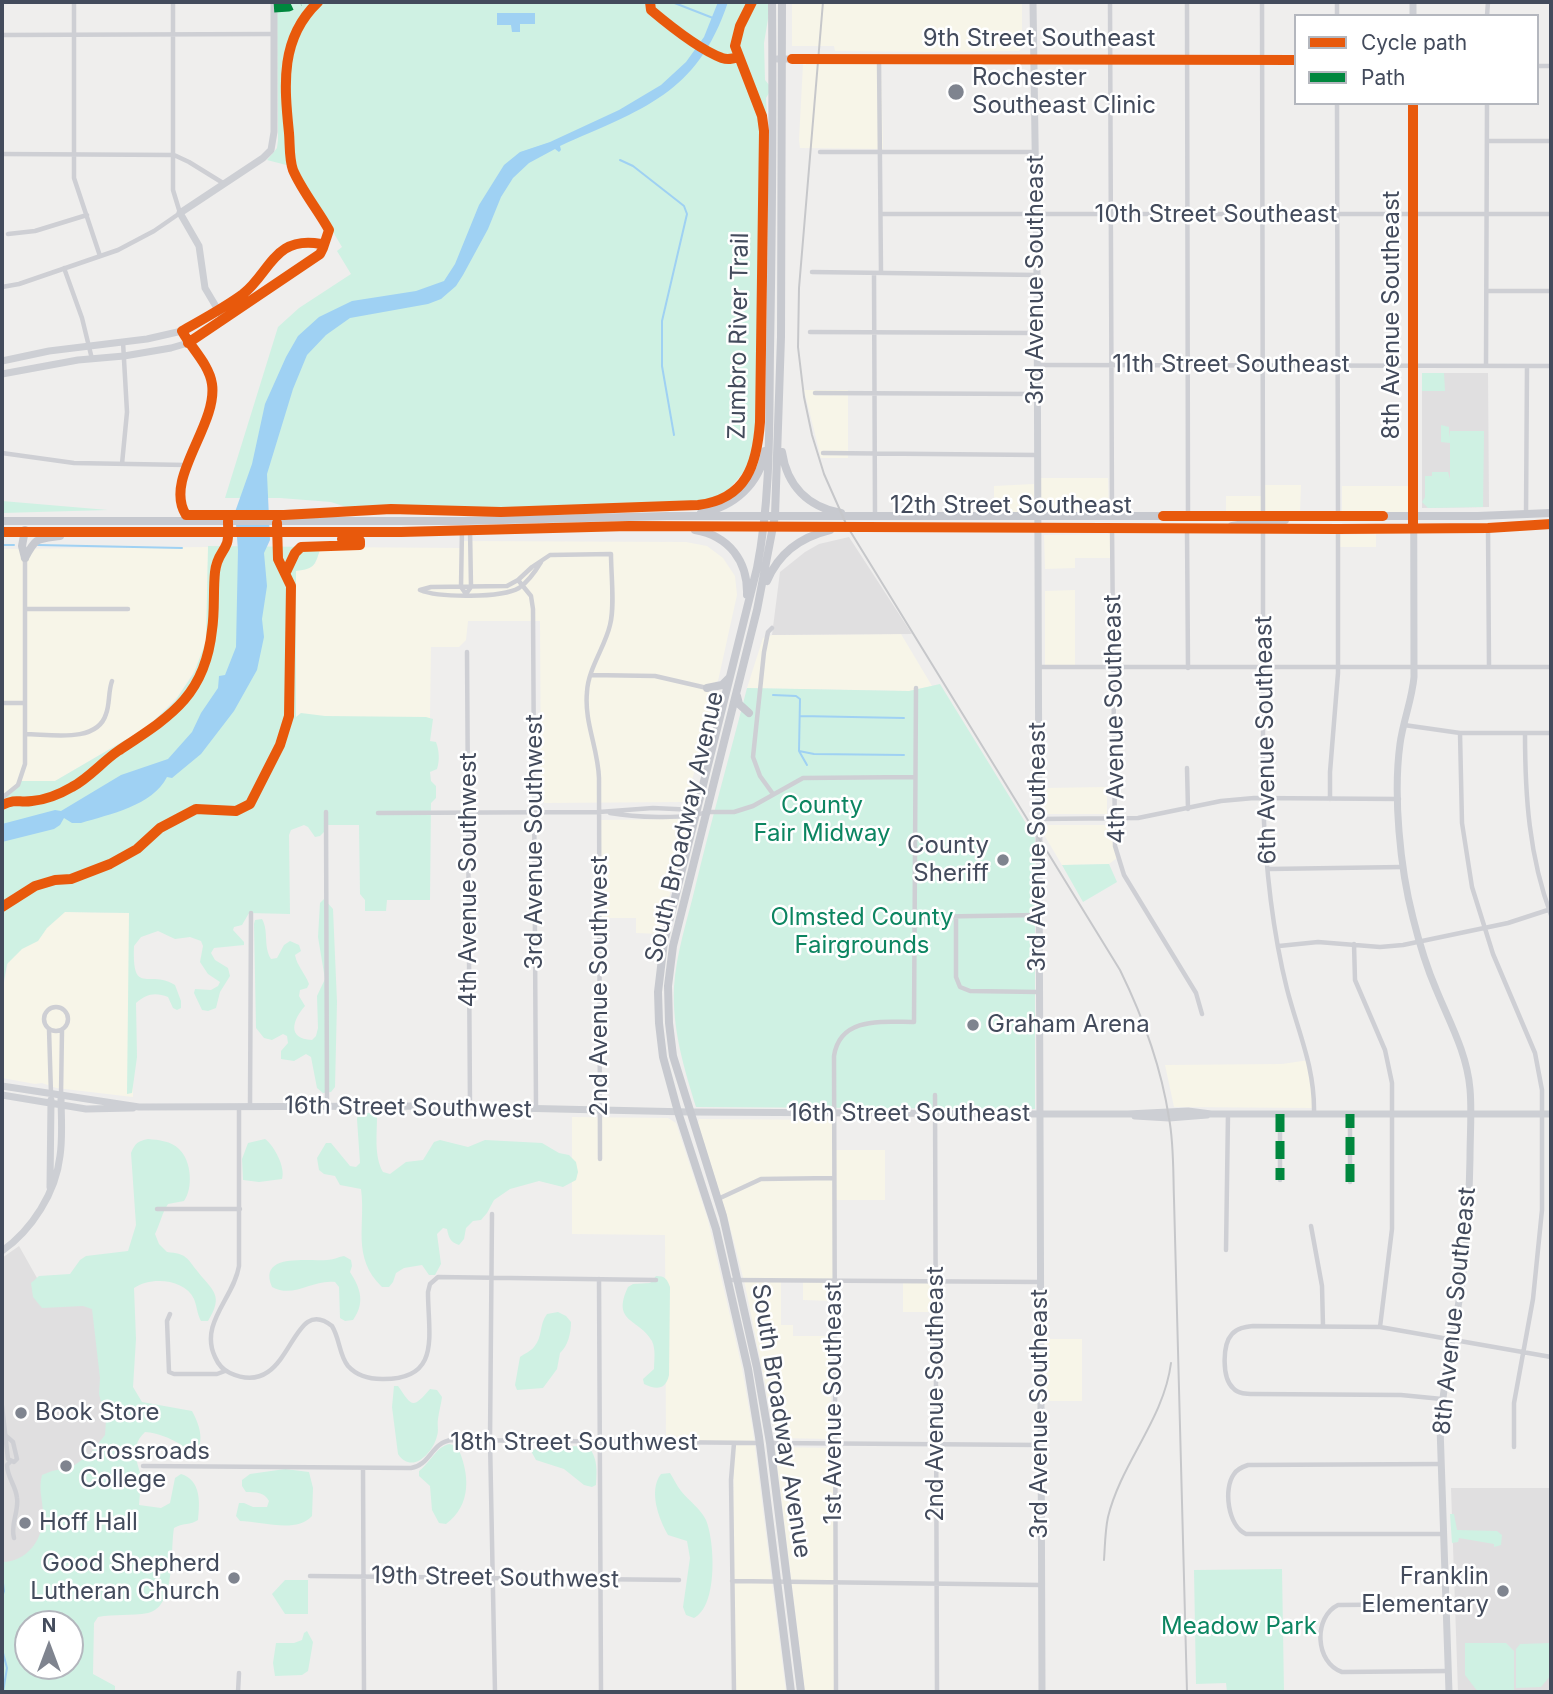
<!DOCTYPE html>
<style>
body{margin:0}
#map{position:relative;width:1553px;height:1694px;overflow:hidden;background:#efeeed;font-family:Inter,sans-serif}
canvas{display:block}
.frame{position:absolute;inset:0;border:4px solid #434b5c;pointer-events:none}
.legend{position:absolute;left:1294px;top:14px;width:245px;height:91px;box-sizing:border-box;background:#fff;border:2px solid #b4b7be;margin:0;padding:9px 12px;list-style:none;font-size:21px;color:#434b5c}
.legend li{display:flex;align-items:center;gap:14px;height:35px}
.legend b{width:35px;border:2px solid #b4b7be}
.north{position:absolute;left:14px;top:1610px;width:70px;height:70px;box-sizing:border-box;background:#fff;border:2px solid #b4b7be;border-radius:50%;rotate:0deg;font-size:19px;font-weight:700;line-height:28px;text-align:center;color:#434b5c}
.north::after{content:'';display:block;margin:auto;width:24px;height:32px;background:#7f848f;clip-path:polygon(50% 0,100% 100%,50% 72%,0 100%)}
</style>
<div id="map">
<canvas width="1553" height="1694"></canvas>
<div class="frame"></div>
<ul class="legend">
<li><b style="height:9px;background:#e8590c"></b>Cycle path</li>
<li><b style="height:9px;background:#00873e"></b>Path</li>
</ul>
<div class="north">N</div>
</div>
<script>
const ctx = document.querySelector('canvas').getContext('2d');
ctx.lineJoin = 'round';
function fill(path, color) { ctx.fillStyle = color; ctx.fill(path, 'evenodd'); }
function strokePath(path, color, width, dash) { ctx.strokeStyle = color; ctx.lineWidth = width; ctx.lineCap = dash ? 'butt' : 'round'; ctx.setLineDash(dash || []); ctx.stroke(path); }
function drawText(font, color, halo, rows, align = 'center') {
  ctx.font = font + ' Inter,sans-serif'; ctx.lineWidth = 5; ctx.setLineDash([]); ctx.textBaseline = 'middle'; ctx.strokeStyle = halo; ctx.fillStyle = color; for (const [text, x, y, turn = 0] of rows) {
    ctx.save(); ctx.translate(x, y); ctx.rotate((+turn || 0) * Math.PI / 180); ctx.textAlign = isNaN(turn) ? turn : align; if (halo) ctx.strokeText(text, 0, 0); ctx.fillText(text, 0, 0); ctx.restore();
  }
}
fill(new Path2D(`
 M792 2H1022V48L1019 51 929 52 835 51 834 46H792Z
 M881 63 883 149 800 148 799 140 803 64Z
 M804 390H848V458H821Z
 M1040 478H1108L1109 513H1040Z
 M1034 484V512H994V486Z
 M1262 485H1301L1300 513 1226 512V496H1262Z
 M1342 486H1409V513H1342Z
 M1112 534 1113 558H1075V568L1045 569 1044 535Z
 M1376 534V547H1338V535Z
 M462 541 686 542 707 546 723 558 735 576 737 595 718 681 715 682 713 694 715 697 686 802 544 803 541 792 540 621H468L466 640 459 647H431L430 718 296 717V570L315 564 321 547 461 548Z
 M208 547 207 641 195 670 178 696 147 727 55 781H20L2 797V549Z
 M1075 590V667H1045V591Z
 M901 634 932 686 909 691 747 688 763 638 772 635Z
 M1107 787V814H1044L1043 788Z
 M689 819 660 934 636 933V918H600L599 820Z
 M1043 825H1114L1117 858 1109 864 1062 865 1043 833Z
 M62 912 133 913V1097L56 1088 42 1083 35 1084 2 1078V993L10 953Z
 M1309 1060 1314 1108 1174 1107 1165 1065 1282 1064Z
 M572 1117 668 1118 676 1123 708 1220 742 1368 753 1431 786 1692H734L732 1581 734 1444 666 1442 665 1235 572 1234Z
 M699 1119 833 1120 834 1150H885V1200H834V1301L803 1300V1281H781V1325H793V1336H834L835 1366 831 1367V1439L776 1438 745 1285 728 1219 698 1124Z
 M903 1281H936V1312H903Z
 M1045 1339H1082V1401H1045Z
 M775 1447 835 1448 836 1692H805Z`), '#f7f5e8');
fill(new Path2D(`
 M1422 373H1488L1489 507 1422 508Z
 M849 537 912 634 772 635 780 572 805 552 819 544Z
 M19 1246 37 1278 130 1279 91 1612 92 1692H2V1258ZM28 1624H70V1666H28Z
 M1451 1488H1551V1692H1458Z`), '#e0dfe0');
fill(new Path2D(`
 M277 2H768L770 7 764 43 765 80 770 86 769 93 766 98 767 117 760 118V355L757 434 748 467 730 488 710 501 684 503 681 506 667 509 615 511 575 506 489 509 389 507 374 509H352L331 502 280 498H225L278 327 299 308 351 274 337 251 342 247 294 167 267 160 277 148 278 140Z
 M1422 373H1444L1445 391H1422Z
 M1441 425 1449 427V438L1450 431H1484L1483 507 1428 508 1422 502 1425 497V476H1432V472H1448L1450 479V443L1441 442Z
 M2 501 108 510 2 513Z
 M208 546 321 547C315 564 316 569 296 571V717L301 713 325 716 426 717 433 719 430 741 436 742C439 750 440 760 437 769L430 772 431 781 436 786V798L431 803 430 900H387L386 911H365V900L360 894 359 825H324V832L320 836 315 837 308 827 304 825 291 830 289 835 290 914 249 913 242 925 234 927 233 930 244 942V945L214 948 211 953 215 960 228 968 230 976 220 992 216 1008 208 1011 202 1010 194 993 195 989 211 990 218 986 220 982 208 974 200 962 203 946 201 941 190 937 175 939 158 931 141 937 134 946C132 998 149 968 175 985L181 1001V1008L177 1010 173 1008 168 997C155 992 146 994 136 1003L137 1057 132 1093 127 1094 129 913 65 912 47 928 38 941 22 949 7 964 2 992V797L20 781H55L146 728 175 701 194 673 206 641Z
 M940 684 1035 838V1109L696 1107C684 1068 672 1029 674 987 676 954 687 921 695 888 711 821 730 755 747 688L909 691Z
 M1109 864 1117 882 1083 902 1062 865Z
 M324 899 333 909 337 1002 335 1087 331 1092 323 1093 317 1088 311 1057 306 1054 294 1061 281 1059V1051L288 1043 287 1036 283 1034 272 1040 264 1038 256 1028 254 924 255 920 262 919C269 931 263 946 271 959L277 958 284 945 290 941 299 945 301 951 295 955C297 966 305 973 309 984L307 988 300 990 299 996 305 1006C293 1019 286 1039 312 1040L316 1036 318 1028 317 996 325 979 318 937 320 903Z
 M365 1113H372L377 1117C377 1135 374 1156 383 1172L390 1174 406 1162 423 1160 434 1142 440 1140 468 1147 485 1140 542 1143 559 1153 569 1155 576 1162 578 1172 576 1180 563 1187 539 1181 510 1189 494 1200 487 1213 481 1220 473 1221 466 1228 464 1239 459 1245C450 1242 449 1238 447 1229L443 1228 437 1234 441 1264 435 1275H429L422 1265 404 1268 396 1273 393 1282 389 1287H382C351 1257 366 1225 361 1189L340 1185 335 1176 324 1174 319 1170 317 1158 326 1143H331L350 1166 356 1167 360 1163 357 1119 358 1115Z
 M148 1139C159 1140 171 1141 179 1149 192 1161 193 1189 184 1201L168 1204C162 1213 160 1224 155 1234L159 1244 167 1252C187 1254 186 1257 198 1272 213 1291 224 1295 208 1321H201C197 1314 197 1306 194 1299 185 1279 151 1276 134 1288L136 1339 133 1387 142 1402 192 1411C199 1424 205 1440 196 1453 187 1451 186 1448 180 1444 169 1438 159 1433 145 1432 127 1449 140 1465 143 1486L140 1493 139 1505 161 1508 170 1503 175 1478 181 1474C201 1480 200 1502 198 1520 191 1525 182 1523 174 1528 170 1552 176 1607 148 1613 131 1616 114 1614 98 1617L94 1623 93 1674 115 1686V1692H2V1562C27 1562 44 1539 43 1514 43 1500 38 1490 42 1475L52 1471 72 1467 90 1454 105 1435 106 1421 99 1394 100 1378 92 1309 83 1306 42 1308 33 1297 31 1283 39 1276 70 1274 80 1260 86 1256 128 1251 136 1225 131 1153C135 1143 138 1141 148 1139ZM28 1624H70V1666H28Z
 M265 1139C274 1145 286 1168 282 1179L259 1182 243 1180 242 1159 248 1143Z
 M344 1256 351 1260 352 1266 350 1272C361 1289 365 1303 353 1320L345 1321 340 1318 339 1287 335 1282C312 1279 294 1299 272 1287 257 1252 311 1262 327 1260 333 1260 338 1257 344 1256Z
 M656 1276C665 1276 667 1279 670 1287L669 1375C666 1390 656 1390 644 1384L643 1379 654 1369C654 1360 656 1350 652 1341 639 1318 611 1323 628 1287L633 1284 650 1283Z
 M558 1312 566 1316 571 1322C571 1333 568 1346 560 1353L557 1369 543 1388 517 1390 515 1385 520 1357C525 1353 530 1352 534 1347 543 1337 539 1324 547 1314Z
 M394 1386H398C412 1406 412 1410 430 1389L437 1390 442 1397C441 1405 439 1411 438 1419 437 1425 439 1431 437 1436 433 1453 412 1475 398 1454L392 1407Z
 M449 1444 457 1446C470 1473 472 1505 446 1524L439 1523 432 1510 430 1486 419 1476V1471C430 1463 436 1447 449 1444Z
 M587 1446C598 1456 597 1471 596 1485L592 1487 584 1485 564 1469 536 1460 531 1451 539 1447Z
 M285 1469 309 1472 313 1488 312 1516C296 1534 261 1521 240 1521L236 1516 239 1503H244L253 1507H267L269 1501C264 1492 256 1492 246 1492L242 1486V1480L250 1474Z
 M670 1473C674 1479 677 1486 681 1491 690 1502 700 1508 706 1520 715 1542 718 1606 694 1618L686 1615 683 1607 690 1558 687 1541 668 1535C659 1519 648 1491 661 1474Z
 M1450 1514H1454L1457 1530 1497 1531 1502 1535 1501 1545 1494 1547V1544L1459 1538 1458 1542 1452 1543Z
 M1282 1569 1284 1692H1227L1226 1683 1196 1684 1194 1570Z
 M285 1580H308V1614H285L272 1594Z
 M307 1631 313 1642 308 1671 302 1675 275 1676 273 1663 276 1643H294L302 1640 304 1633Z
 M1465 1643H1506L1514 1651V1692H1478L1465 1675Z
 M1551 1643V1675L1541 1687 1516 1688V1649L1520 1644Z`), '#cff1e3');
fill(new Path2D(`
 M718 2H728C697 95 642 109 560 146L561 150 559 152 555 149 529 163 513 178 501 197 488 229 463 275 456 286 441 299 428 304 350 318 326 335 307 355 293 389 267 474 270 540 264 553 267 586 262 619 264 637 257 670 234 711 201 754 178 773 172 778 167 777C152 806 110 814 81 823H72L64 818 60 825 54 829 2 842V824L55 810 61 811 121 775 168 759 192 732 201 713 218 688 219 676 225 675 236 647 238 550 235 512 252 464 265 404 286 357 298 336 319 317 352 301 416 291 444 281 455 264 479 205 504 165 520 152 550 142 619 110 661 85 686 62 704 37Z
 M497 13H535V24H520V32H512L511 25H497Z`), '#9fd1f3');
strokePath(new Path2D(`
 M672 2 713 18
 M620 160 633 166 679 202 684 206 687 214 662 321V366L674 435
 M2 545H14
 M38 545 182 548
 M773 695 796 696 800 699 799 751 807 765
 M800 716 904 718
 M799 751 814 754 904 755
 M2 1575 4 1591 2 1597
 M2 1649 7 1668 3 1692`), '#9fd1f3', 2);
strokePath(new Path2D(`
 M74 2V178L100 256
 M1110 2 1112 515
 M1187 2 1188 515
 M1262 2 1263 515
 M1337 16V2
 M1487 16 1488 2
 M2 35 274 34
 M879 59 881 273
 M1537 66H1551
 M1337 103 1338 515
 M1488 141H1551
 M820 152H1035
 M2 154 174 155 189 162 223 183
 M881 214H1551
 M8 234 35 231 87 215
 M64 268 82 318 92 359
 M812 272 1037 275
 M874 273 875 517
 M2 287 19 284 118 250 154 231 180 213 173 190V2
 M1487 291H1551
 M218 310C229 303 241 296 250 287 272 264 280 236 321 244L323 248 320 254 224 320
 M810 332 1037 333
 M1038 365 1551 366
 M1486 366 1487 103
 M815 393 1036 394
 M2 453 74 463 186 465
 M823 453 1037 455
 M122 464 127 412 123 342
 M182 486 186 465 205 425 212 397 210 376 182 332
 M1526 515 1527 366
 M1112 528 1115 846 1124 875 1196 993 1202 1014
 M1488 528 1489 666
 M462 529 461 587 466 594
 M1187 529 1188 668
 M1263 529V798C1265 860 1272 929 1287 989 1298 1032 1315 1067 1314 1113
 M518 580 531 596 533 609 536 1108
 M420 590 431 587 507 586 518 580 532 567 550 555 611 554C611 575 615 606 610 625 605 647 588 669 587 692 584 722 598 748 599 778L600 1159
 M420 590C439 598 502 598 519 588 529 581 535 572 541 562
 M466 594 471 587 470 529
 M25 609H128
 M772 628 768 632 764 652 753 757 760 776 773 794
 M467 652 470 1107
 M1038 667H1551
 M591 675 655 676 707 688
 M2 703H25
 M1404 725 1460 733H1551
 M1460 733 1462 823 1472 887 1493 954 1535 1053 1542 1090V1210L1533 1299 1514 1403V1447
 M1525 733C1525 796 1529 856 1551 915
 M25 734C49 734 97 744 106 714 110 704 108 692 112 681
 M1187 768 1188 809
 M2 798 18 785 25 764V558
 M1330 799V772L1338 673V530
 M326 812 327 1106
 M708 812H734L753 806 803 778 915 777
 M378 813 599 812 653 808 696 810
 M610 813C632 817 685 820 706 812
 M1039 819 1138 818 1221 801 1254 798 1399 799
 M1269 869 1402 867
 M914 917 1038 915
 M956 917V977L960 987 970 991 1038 992
 M1354 944 1355 980 1385 1050 1392 1083V1229L1380 1327
 M1279 946 1318 942 1380 947 1403 945 1508 923 1551 909
 M44 1019a12 12 0 1 1 24 0a12 12 0 1 1-24 0Z
 M49 1029 51 1094
 M61 1095 62 1030
 M935 1095 937 1692
 M239 1106V1266C234 1298 199 1323 215 1357 218 1364 223 1370 230 1373 293 1402 289 1291 332 1326 340 1339 339 1355 348 1366 357 1376 370 1379 382 1379 442 1380 428 1335 428 1292L430 1284 438 1277 656 1280
 M250 1106 251 913
 M1280 1114V1180
 M1350 1182V1114
 M718 1199 761 1179 834 1178
 M157 1209H240
 M492 1214 490 1440 495 1692
 M1311 1226 1322 1286 1323 1326
 M1226 1250 1228 1114
 M599 1279 601 1692
 M729 1280 1039 1282
 M170 1314 167 1321 169 1372 174 1374H217L225 1371
 M1442 1399 1401 1395 1254 1394C1247 1394 1238 1394 1233 1388 1222 1378 1222 1345 1232 1334 1237 1328 1245 1327 1253 1326L1380 1327 1551 1357
 M2 1406 8 1459 14 1462 17 1459 13 1442 5 1435
 M771 1443 1040 1445
 M10 1462 7 1465C7 1477 16 1486 17 1498 19 1512 10 1524 14 1538
 M1441 1464 1248 1465C1242 1467 1237 1469 1234 1474 1223 1489 1228 1526 1246 1534H1443
 M143 1466 411 1468C431 1465 431 1442 452 1440L759 1443
 M363 1468 364 1692
 M310 1576 679 1580
 M732 1581 1041 1585
 M1447 1604 1338 1605C1313 1617 1315 1663 1342 1672L1448 1671
 M238 1692 239 1673
 M734 1692 731 1480 734 1443
 M836 1692 834 1056C840 1016 883 1022 914 1022L916 688`), '#cecfd4', 4.5);
strokePath(new Path2D(`
 M1033 2 1037 275 1042 1692
 M1413 2V16
 M777 59 1296 60
 M1413 103 1414 677C1412 700 1403 721 1400 744 1393 795 1400 868 1413 918 1419 942 1426 966 1436 989 1449 1021 1467 1053 1470 1089 1472 1111 1470 1135 1470 1158 1469 1204 1467 1250 1460 1295 1453 1339 1443 1382 1440 1427L1449 1692
 M2 361 49 351 147 339 182 331 218 311
 M2 374 78 360 124 356 171 348 188 343 224 320 205 288 199 246 180 213 263 158 271 150 274 132V2
 M2 1086 139 1107 425 1106 690 1112 1039 1114H1128L1188 1111 1211 1114H1551
 M2 1095 86 1109 133 1108
 M1135 1116 1169 1118 1207 1115
 M50 1187 51 1100
 M2 1251C32 1230 56 1192 60 1156 63 1136 61 1115 61 1096`), '#cdcfd4', 7);
strokePath(new Path2D(`
 M772 2C773 118 772 235 770 352 769 424 771 497 757 568L664 942 658 992 659 1023 663 1057 678 1112 716 1229 748 1369 759 1437 791 1692
 M782 2 781 337 775 516 757 610 673 946 668 986 669 1023 673 1056 723 1216 757 1368 770 1443 801 1692
 M782 452C787 486 808 507 841 513
 M701 513C734 507 760 484 765 451
 M2 521H461L667 516H1478L1551 513
 M1232 526 1257 522 1262 519 1263 515
 M1263 529 1264 525 1270 521 1285 520
 M695 530C729 536 748 561 747 595
 M2 532H401L629 526 1338 529 1488 528 1551 524
 M25 558C36 537 37 539 60 536
 M25 558 22 546 25 530
 M767 581C779 552 801 537 830 530
 M707 688 722 685 729 678
 M737 696 739 704 749 713`), '#c7c9cf', 8);
strokePath(new Path2D(`
 M823 2 799 288 798 347 804 397 812 435 824 474 847 526 1120 970C1143 1017 1161 1066 1169 1118 1174 1144 1173 1172 1174 1199L1187 1692
 M1104 1560C1105 1546 1105 1531 1108 1517 1121 1463 1164 1419 1171 1363`), '#c6c7ca', 2);
strokePath(new Path2D(`
 M274 8 289 7 300 2
 M1280 1114V1180
 M1350 1182V1114`), '#00873e', 9, [18, 9]);
strokePath(new Path2D(`
 M318 2C280 38 284 84 289 133 290 144 289 159 293 170 302 191 318 210 329 230L323 248
 M650 2 651 10C670 26 698 49 722 58 728 60 732 59 738 57
 M792 59 1296 60
 M1413 103V527
 M188 343 320 254 323 248 321 244C274 235 270 273 243 294 224 308 203 319 182 331 191 348 209 364 212 384 218 425 163 479 186 515H284L391 509 501 512 698 505C747 499 757 464 760 422L764 131 762 116 735 46 740 26 752 2
 M1163 516H1383
 M2 532H401L629 526 1338 529 1488 528 1551 524
 M286 572 295 553 301 547 360 545V541L342 539
 M2 805C18 798 17 803 32 801 45 800 60 794 72 787 89 778 102 762 118 751 169 717 205 697 212 630 215 611 213 591 215 572 217 555 223 554 227 543 229 536 228 528 228 521
 M2 907 35 886 55 880 71 879 110 864 137 849 160 828 196 809 236 811 250 804 280 745 289 716 291 586 278 559 277 523`), '#e8590c', 10);
for (const [x, y, r, color] of [
 [956,92,9,"#7f848f"],
 [1003,860,7,"#7f848f"],
 [973,1025,7,"#7f848f"],
 [21,1413,7,"#7f848f"],
 [66,1466,7,"#7f848f"],
 [25,1523,7,"#7f848f"],
 [234,1578,7,"#7f848f"],
 [1503,1591,7,"#7f848f"]
]) { const dot = new Path2D(); dot.arc(x, y, r, 0, 2 * Math.PI); ctx.fillStyle = color; ctx.fill(dot); strokePath(dot, '#fff', 2.5); }
drawText('24px', '#434b5c', '#fff', [
 ["9th Street Southeast",1039,39],
 ["10th Street Southeast",1216,215],
 ["3rd Avenue Southeast",1036,280,-90],
 ["8th Avenue Southeast",1392,315,-90],
 ["Zumbro River Trail",739,336,-89],
 ["11th Street Southeast",1231,365],
 ["12th Street Southeast",1011,506],
 ["4th Avenue Southeast",1115,719,-91],
 ["6th Avenue Southeast",1266,740,-91],
 ["South Broadway Avenue",685,827,-77],
 ["3rd Avenue Southwest",535,842,-90],
 ["3rd Avenue Southeast",1038,847,-90],
 ["4th Avenue Southwest",469,880,-90],
 ["2nd Avenue Southwest",600,986,-90],
 ["16th Street Southwest",408,1108,1],
 ["16th Street Southeast",909,1114],
 ["8th Avenue Southeast",1455,1311,-84],
 ["2nd Avenue Southeast",936,1394,-90],
 ["1st Avenue Southeast",834,1403,-90],
 ["3rd Avenue Southeast",1040,1414,-90],
 ["South Broadway Avenue",781,1421,81],
 ["18th Street Southwest",574,1443],
 ["19th Street Southwest",495,1578,1]
]);
drawText('24px', '#434b5c', '#fff', [
 ["Rochester",972,78],
 ["Southeast Clinic",972,106],
 ["County",989,846,"right"],
 ["Sheriff",989,874,"right"],
 ["Graham Arena",987,1025],
 ["Book Store",35,1413],
 ["Crossroads",80,1452],
 ["College",80,1480],
 ["Hoff Hall",39,1523],
 ["Good Shepherd",220,1564,"right"],
 ["Lutheran Church",220,1592,"right"],
 ["Franklin",1489,1577,"right"],
 ["Elementary",1489,1605,"right"]
], 'left');
drawText('24px', '#0c8561', '#fff', [
 ["County",822,806],
 ["Fair Midway",822,834],
 ["Olmsted County",862,918],
 ["Fairgrounds",862,946],
 ["Meadow Park",1239,1627]
]);
</script>
